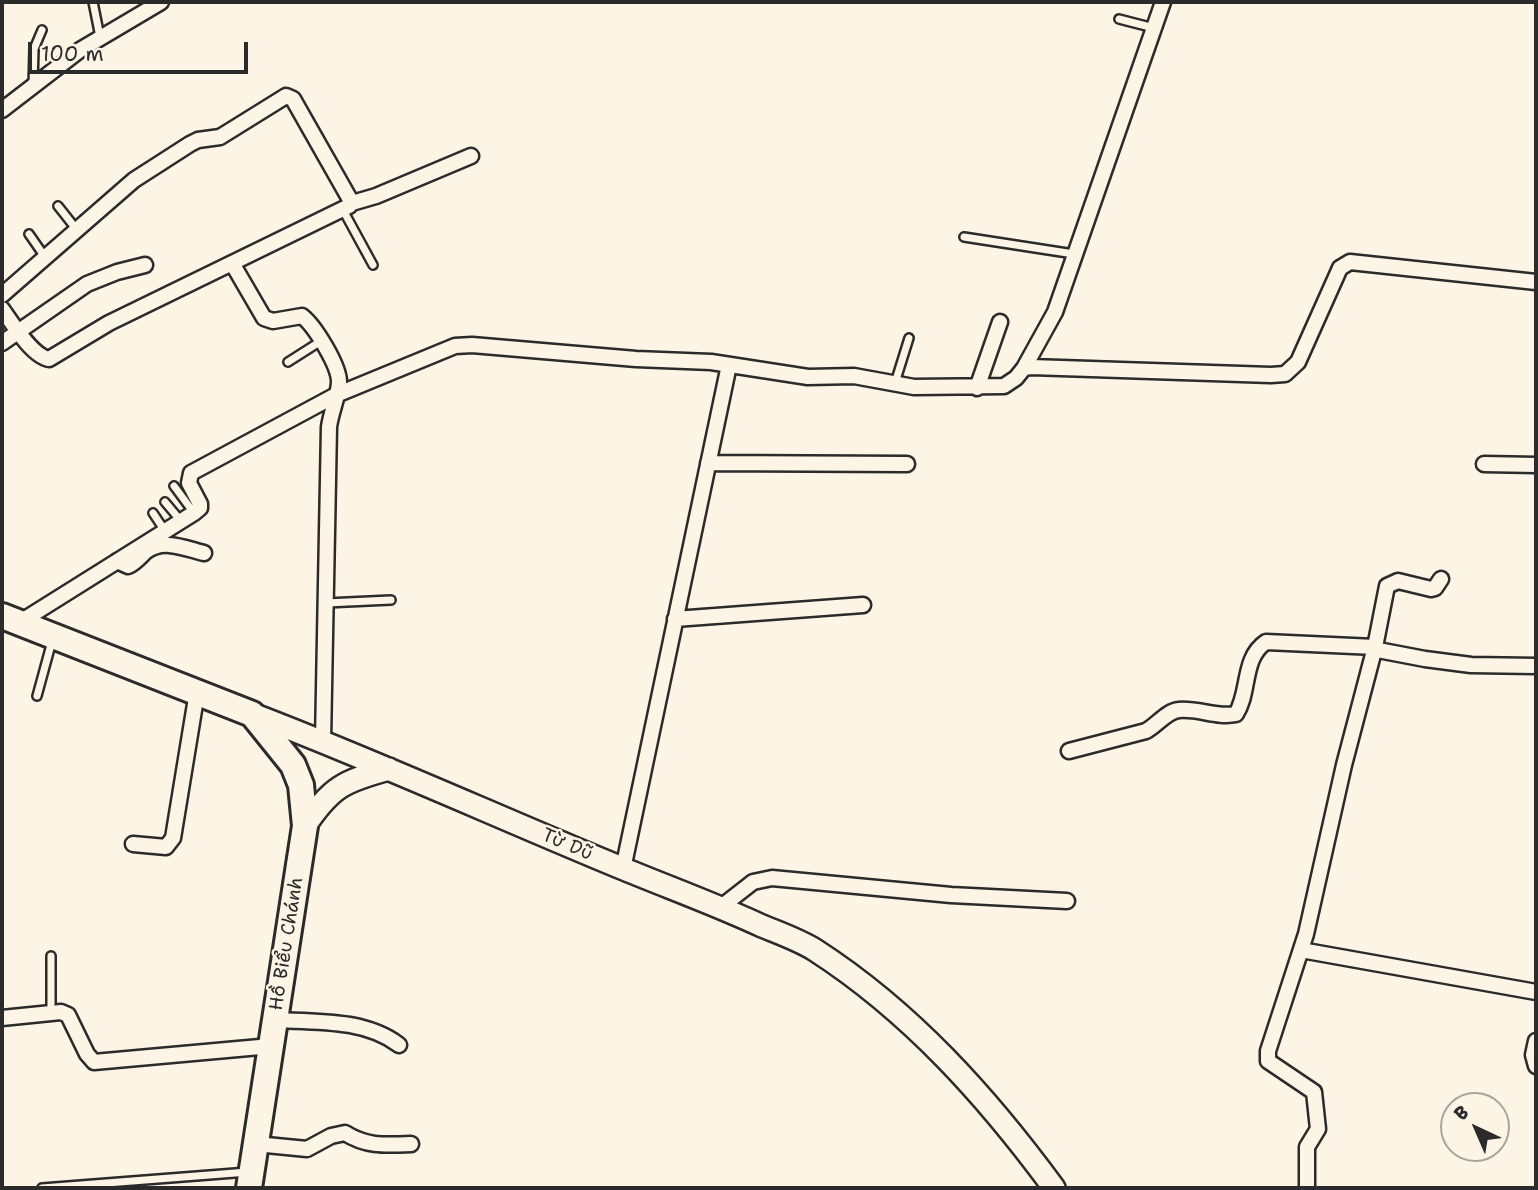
<!DOCTYPE html>
<meta charset="utf-8">
<style>
body{margin:0}
#map{position:relative;width:1538px;height:1190px;overflow:hidden;background:#fcf5e5;font-family:"Shantell Sans",sans-serif}
canvas{display:block}
.frame{position:absolute;inset:0;border:4px solid #2b2b2b;pointer-events:none}
.north{position:absolute;left:1440px;top:1092px;width:70px;height:70px;box-sizing:border-box;background:#fcf5e5;border:2px solid #a8a49b;border-radius:50%;rotate:316deg;font-size:19px;font-weight:700;line-height:28px;text-align:center;color:#2b2b2b}
.north::after{content:'';display:block;margin:auto;width:24px;height:32px;background:#2b2b2b;clip-path:polygon(50% 0,100% 100%,50% 72%,0 100%)}
.scale{position:absolute;left:28px;top:42px;width:220px;height:32px;box-sizing:border-box;border:4px solid #2b2b2b;border-top:0;padding-left:9px;font-size:21px;line-height:24px;white-space:nowrap;color:#2b2b2b;-webkit-text-stroke:5px #fcf5e5;paint-order:stroke}
</style>
<div id="map">
<canvas width="1538" height="1190"></canvas>
<div class="frame"></div>
<div class="north">B</div>
<div class="scale">100 m</div>
</div>
<script>
const ctx = document.querySelector('canvas').getContext('2d');
ctx.lineJoin = 'round';
function strokePath(path, color, width, dash) { ctx.strokeStyle = color; ctx.lineWidth = width; ctx.lineCap = dash ? 'butt' : 'round'; ctx.setLineDash(dash || []); ctx.stroke(path); }
function drawText(font, color, halo, rows, align = 'center') {
  ctx.font = font + ' "Shantell Sans",sans-serif'; ctx.lineWidth = 5; ctx.setLineDash([]); ctx.textBaseline = 'middle'; ctx.strokeStyle = halo; ctx.fillStyle = color; for (const [text, x, y, turn = 0] of rows) {
    ctx.save(); ctx.translate(x, y); ctx.rotate((+turn || 0) * Math.PI / 180); ctx.textAlign = isNaN(turn) ? turn : align; if (halo) ctx.strokeText(text, 0, 0); ctx.fillText(text, 0, 0); ctx.restore();
  }
}
const service = new Path2D(`
 M93 2 100 37
 M1119 19 1154 28
 M33 86 34 49 42 30
 M58 206 77 230
 M343 210 373 265
 M29 234 45 257
 M964 237 1074 254
 M288 362 321 341
 M895 383 909 338
 M174 486 194 513
 M165 502 181 521
 M153 513 165 531
 M326 603 391 600
 M37 696 52 641
 M51 956V1013
 M42 1188 248 1172`);
const minor = new Path2D(`
 M2 110 80 50 161 2
 M232 263 264 318 273 321 302 316C315 326 340 367 339 383 338 397 331 412 329 427L323 741
 M2 295 134 180 190 144 198 140 220 137 286 96 293 99 352 203
 M2 309C12 323 32 356 49 359L109 323 349 206 352 203 376 196 471 156
 M2 343 87 284 117 272 145 265
 M1024 368 1055 312 1163 2
 M977 388 1000 322
 M708 463 907 464
 M1484 464 1536 465
 M117 561 128 566C135 563 139 558 145 552 163 538 184 548 204 553
 M1441 579 1435 588 1431 589 1398 581 1387 586 1375 647 1378 650 1425 659 1471 665 1536 666
 M675 619 863 605
 M17 624 194 513 200 508V504L189 483 191 473 336 395 455 346 472 345 636 359 711 362 808 377 854 376 914 387 1004 386 1016 378 1024 368 1031 367 1271 375 1285 374 1298 362 1340 268 1350 262 1536 282
 M1069 751 1146 731C1157 725 1167 711 1179 710 1198 708 1217 718 1236 714 1250 692 1242 658 1266 642L1375 647 1344 765 1306 934 1268 1051V1061L1314 1092 1318 1129 1307 1147V1188
 M133 844 166 847 173 838 197 692
 M623 869 729 365
 M721 907 753 882 772 878 951 895 1067 901
 M1301 950 1536 992
 M2 1018 61 1012 68 1015 87 1054 94 1062 271 1046
 M275 1020C316 1022 365 1019 399 1045
 M1536 1041 1533 1055 1536 1066
 M256 1144 307 1149 331 1136 345 1133C367 1147 386 1145 411 1144`);
const secondary = new Path2D(`
 M252 714C378 762 500 818 624 869 670 888 717 905 762 926 779 933 799 940 815 950 911 1012 987 1097 1054 1188
 M305 826C331 787 344 781 389 769`);
const trunk = new Path2D(`
 M2 616 252 714 293 765 301 785 305 826 249 1188`);
strokePath(service, '#2b2b2b', 12);
strokePath(minor, '#2b2b2b', 19);
strokePath(secondary, '#2b2b2b', 26);
strokePath(trunk, '#2b2b2b', 30);
strokePath(service, '#fcf5e5', 7);
strokePath(minor, '#fcf5e5', 14);
strokePath(secondary, '#fcf5e5', 21);
strokePath(trunk, '#fcf5e5', 24);
drawText('19px', '#2b2b2b', '#fcf5e5', [
 ["Từ Dũ",567,845,23],
 ["Hồ Biểu Chánh",287,944,-81]
]);
</script>
